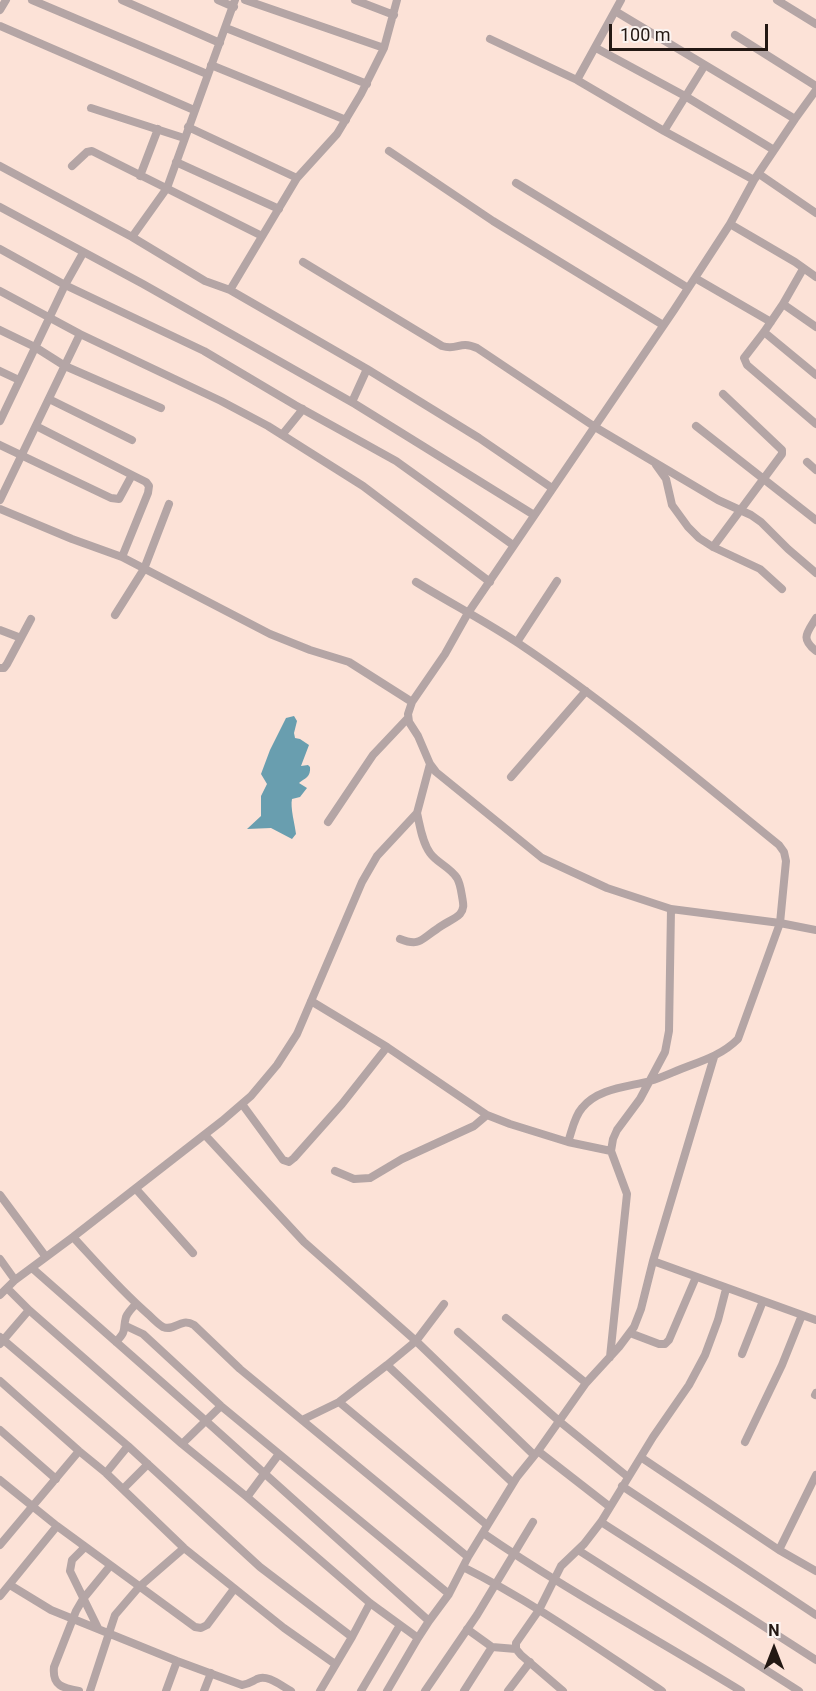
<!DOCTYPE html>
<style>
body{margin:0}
#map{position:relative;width:816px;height:1691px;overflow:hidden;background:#fce2d7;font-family:Roboto,sans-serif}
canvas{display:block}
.north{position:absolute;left:744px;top:1619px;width:60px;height:60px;-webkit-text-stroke:4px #fbf4f1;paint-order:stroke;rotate:0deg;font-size:16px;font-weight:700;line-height:24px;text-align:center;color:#231813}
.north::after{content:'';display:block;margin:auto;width:21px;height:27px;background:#231813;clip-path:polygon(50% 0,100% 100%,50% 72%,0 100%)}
.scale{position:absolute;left:609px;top:24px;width:159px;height:27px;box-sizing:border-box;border:3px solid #231813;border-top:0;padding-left:8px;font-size:18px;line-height:21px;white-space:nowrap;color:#231813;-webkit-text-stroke:4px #fbf4f1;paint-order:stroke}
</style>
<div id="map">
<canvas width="816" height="1691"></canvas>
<div class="north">N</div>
<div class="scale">100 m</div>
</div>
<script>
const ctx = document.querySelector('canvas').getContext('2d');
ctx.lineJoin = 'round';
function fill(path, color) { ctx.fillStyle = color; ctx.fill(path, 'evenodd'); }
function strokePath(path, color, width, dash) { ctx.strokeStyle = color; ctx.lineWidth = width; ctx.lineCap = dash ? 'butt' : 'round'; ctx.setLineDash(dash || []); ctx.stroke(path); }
fill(new Path2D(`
 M294 716 297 721 294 733 295 738 300 739 309 745 301 766 308 765 310 767C311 777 305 778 299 783L307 788 300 797 292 799C290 807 295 825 296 834L292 839 271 828 247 829 261 816V796L267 784 261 774 270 750 286 718Z`), '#699eaf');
strokePath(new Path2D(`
 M32 0 207 74
 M122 0 220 43
 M218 0 234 7
 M245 0 384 48
 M355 0 394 15
 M777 0 816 24
 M0 10 6 0
 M615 11 795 119
 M0 26 194 110
 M226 28 367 84
 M735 35 816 86
 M490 39 577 80 664 131 754 180
 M596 48 685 96 774 150
 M211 65 346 120
 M577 80 621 0
 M816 90 795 119 754 180 730 224 674 310 468 613 445 654 412 702 408 714 409 722 418 736 430 764 436 772 542 858 607 888 671 909 780 923 816 930
 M91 108 184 138
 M188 127 297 178
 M664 131 705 65
 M389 151 493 221 663 325
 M176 162 279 209
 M0 166 132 237 205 281 230 290 367 369 479 438 552 488
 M72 166 87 152 92 151 262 236
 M759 174 816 213
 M140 176 158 129
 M516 183 688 288
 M0 207 143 284 355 404 534 515
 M730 224 795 262 816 277
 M132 237 167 188 235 0
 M0 249 65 285 204 351 295 405 396 461 513 545
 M303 262 442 346C458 351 459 340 477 348L595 427 718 500 751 515 761 522 788 549 816 573
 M803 269 783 304 764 332 744 358 747 365 816 424
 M695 278 771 322
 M230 290 297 178 337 134 361 94 384 48 397 0
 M0 291 80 334 221 401 268 426 363 486 490 582
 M783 304 816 327
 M0 330 35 347 65 366 161 408
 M764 332 816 375
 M0 371 19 380
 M49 399 132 440
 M352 402 367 369
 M0 421 65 285 83 253
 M696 426 816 520
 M282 435 303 409
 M0 445 111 498 119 499 132 475 36 426
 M807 462 816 470
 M656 465 666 479 672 505 688 527 699 538 713 547 760 569 782 589
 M0 500 80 334
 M0 509 72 539 122 557 270 634 310 650 349 662 412 702
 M713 547 782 454V450L723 394
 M122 557 148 493 149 486 146 482 132 475
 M416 582C450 603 485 621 518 643 609 704 694 776 779 845L784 852 786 861 780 923 738 1039C722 1055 702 1061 681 1069 671 1073 661 1078 650 1081 628 1087 598 1088 582 1108 574 1117 572 1131 568 1142
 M115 615 144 569 169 504
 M816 618C807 633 800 638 816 651
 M0 630 21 638
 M517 642 557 581
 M0 668H4L7 664 31 619
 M511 777 586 691
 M328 822 373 755 408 718
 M400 939C420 947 421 939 437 929 444 923 454 920 460 914 465 908 463 903 462 896 461 890 460 883 457 878 450 867 437 863 430 853 422 842 420 826 417 813
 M311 1001 387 1047 487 1115 510 1124 568 1142 611 1151
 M242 1104 283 1160 289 1162 294 1158 342 1104 387 1047
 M205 1135 304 1242 416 1341 534 1455
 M335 1171 354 1179 370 1178 402 1159 474 1126 487 1115
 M136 1189 193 1253
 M0 1195 46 1257
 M73 1237C97 1263 121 1291 149 1315 153 1319 158 1324 163 1327 175 1332 180 1317 194 1325L240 1369 468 1557
 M0 1259 15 1280
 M653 1261 816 1320
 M32 1268 206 1421 429 1621 418 1638
 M7 1288 29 1310
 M0 1295 15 1280 73 1237 222 1121 251 1096 277 1065 297 1034 362 882 377 856 417 813 430 764
 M506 1318 586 1383
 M126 1326 143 1334 221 1406 449 1594
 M458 1332 559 1421 628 1477
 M630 1333 659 1344H665L669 1340 696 1277
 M0 1337 128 1446 260 1567 352 1637
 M116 1342C128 1329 122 1331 126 1317 128 1312 132 1308 136 1304
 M0 1344 29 1310 182 1444 247 1497 370 1603 418 1638 387 1691
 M742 1354 763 1301
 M610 1357 627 1194 611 1151 613 1139 617 1130 640 1099 665 1052 669 1031 671 909
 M387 1365 513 1483
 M0 1381 79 1451 106 1473 184 1548 284 1628 335 1664
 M815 1395 816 1393
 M339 1402 487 1525
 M302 1420 339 1402 387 1365 416 1341 444 1304
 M0 1430 56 1479
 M745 1442 782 1365 802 1315
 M182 1444 221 1406
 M538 1451 610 1507
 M642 1458 779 1550 816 1571
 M106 1473 128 1446
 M0 1480 57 1526 195 1627 201 1628 207 1625 234 1589
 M622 1486 816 1615
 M123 1489 148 1464
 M247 1497 279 1454
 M601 1522 816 1660
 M483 1533C566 1590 655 1638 741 1691
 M0 1545 79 1451
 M85 1547 72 1560 70 1571 98 1628
 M578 1550 799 1691
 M779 1550 816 1475
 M463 1567C533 1602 597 1648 662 1691
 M10 1585 51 1610 177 1661 242 1685C249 1684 251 1682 257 1679 268 1674 281 1686 291 1691
 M0 1596 57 1526
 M429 1621 449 1594 468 1557 517 1477 538 1451 586 1383 619 1347 634 1327 641 1309 653 1261 714 1057
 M467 1629 492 1647 516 1649
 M79 1691C63 1688 52 1686 54 1667L76 1611 83 1599 110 1566
 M90 1691 115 1615 139 1587 184 1548
 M166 1691 177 1661
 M204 1691 211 1673
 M320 1691 352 1637 370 1603
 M361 1691 400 1625
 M425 1691 477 1615 533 1522
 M464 1691 492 1647
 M508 1691 530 1662
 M563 1691 521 1655 516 1649V1643L539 1610 561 1566 584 1544 601 1522 653 1437 689 1385 705 1355 718 1320 726 1289`), '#b4a5a5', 8);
</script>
